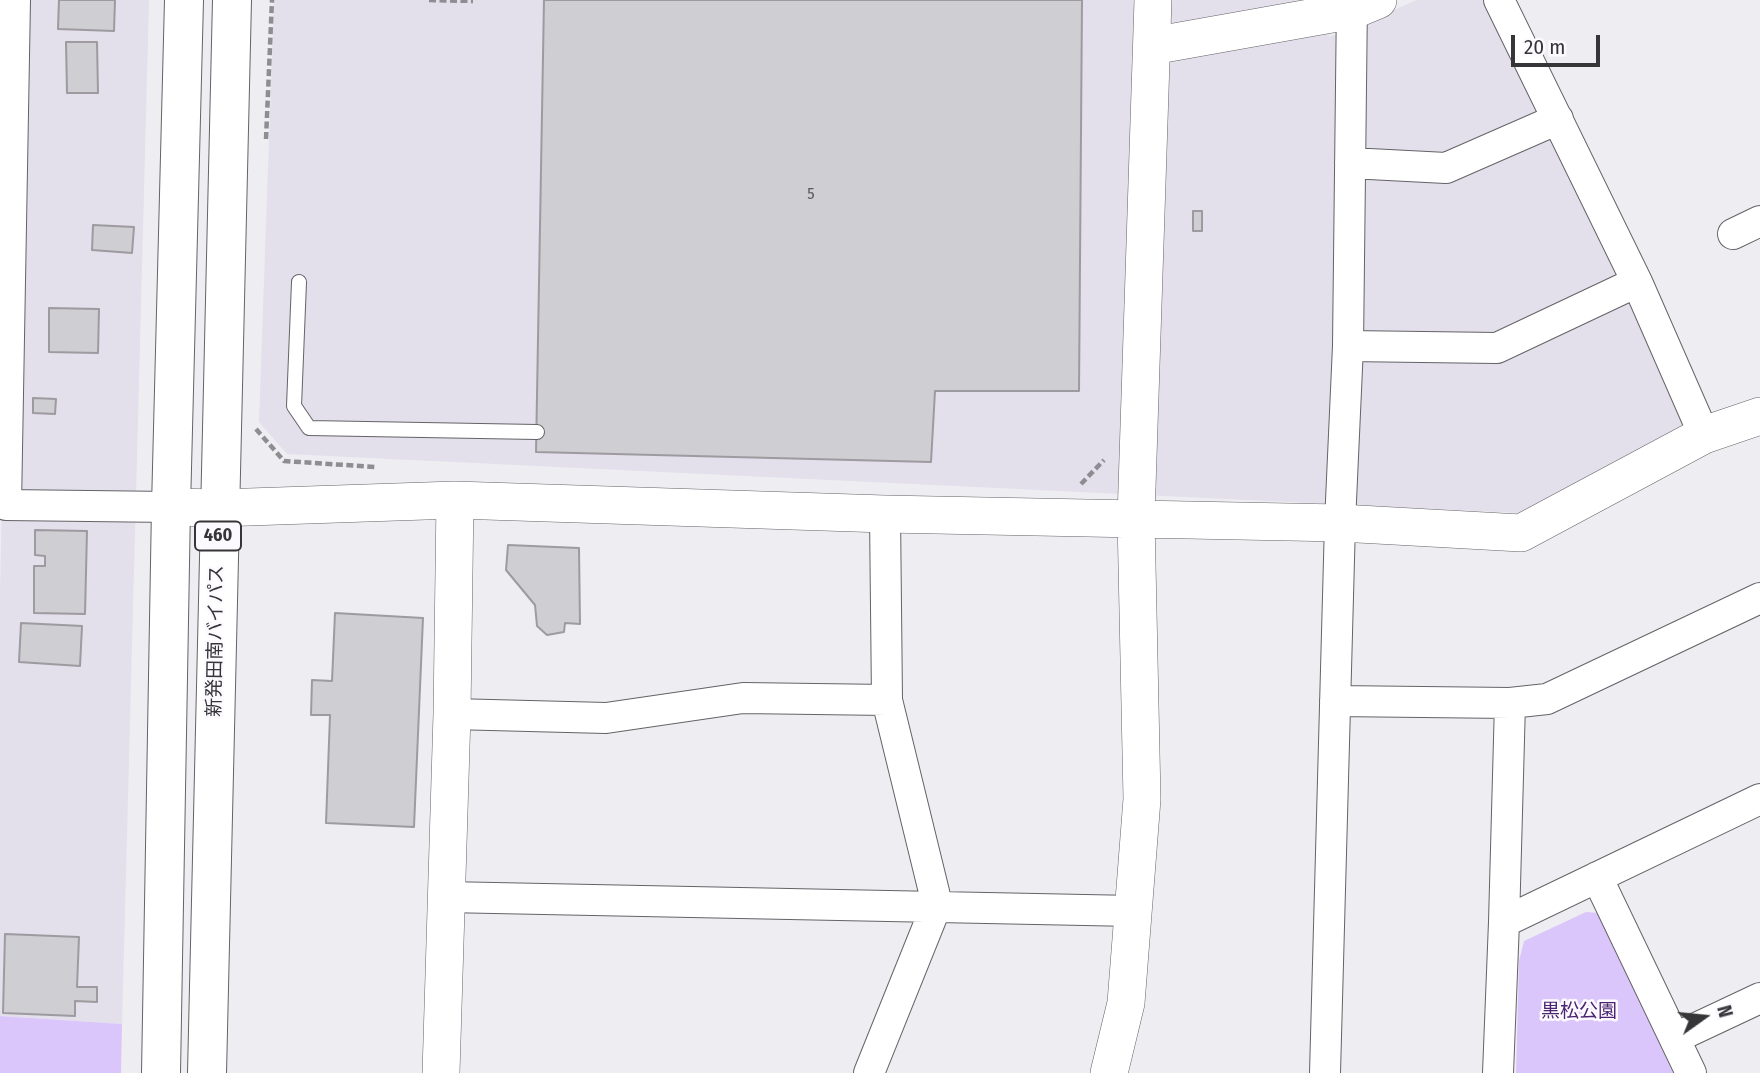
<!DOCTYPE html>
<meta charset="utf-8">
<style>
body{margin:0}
#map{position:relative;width:1760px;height:1073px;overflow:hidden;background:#eeedf2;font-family:"Fira Sans Condensed",sans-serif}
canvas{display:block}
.north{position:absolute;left:1669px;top:982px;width:70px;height:70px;-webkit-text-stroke:5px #fcfaff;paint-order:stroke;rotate:75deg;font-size:19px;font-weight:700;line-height:28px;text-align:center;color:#363537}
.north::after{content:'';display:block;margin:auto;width:24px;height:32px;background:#363537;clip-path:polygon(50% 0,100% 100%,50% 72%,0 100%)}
.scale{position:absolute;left:1511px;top:35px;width:89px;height:32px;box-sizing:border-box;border:4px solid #363537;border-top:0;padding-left:9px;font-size:21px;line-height:24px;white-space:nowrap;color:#363537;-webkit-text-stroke:5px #fcfaff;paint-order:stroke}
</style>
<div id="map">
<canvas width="1760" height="1073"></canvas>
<div class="north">N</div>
<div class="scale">20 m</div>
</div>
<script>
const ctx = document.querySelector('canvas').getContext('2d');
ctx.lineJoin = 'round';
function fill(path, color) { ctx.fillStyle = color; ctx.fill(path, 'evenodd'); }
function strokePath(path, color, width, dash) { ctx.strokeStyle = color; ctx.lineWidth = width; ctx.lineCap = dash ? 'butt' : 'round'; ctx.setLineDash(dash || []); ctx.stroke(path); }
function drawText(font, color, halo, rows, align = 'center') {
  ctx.font = font + ' "Fira Sans Condensed","Noto Sans JP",sans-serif'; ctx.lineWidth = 5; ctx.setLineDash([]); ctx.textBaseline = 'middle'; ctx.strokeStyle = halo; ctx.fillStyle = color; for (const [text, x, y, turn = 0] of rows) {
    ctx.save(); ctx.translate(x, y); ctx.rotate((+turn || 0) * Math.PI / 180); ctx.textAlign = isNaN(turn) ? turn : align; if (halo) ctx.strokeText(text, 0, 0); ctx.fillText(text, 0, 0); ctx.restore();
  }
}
fill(new Path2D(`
 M13 0H149L122 1024 0 1016V593Z
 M274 0H1336L1329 37 1417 0H1486L1685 418 1680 437 1520 513 287 454 259 422Z`), '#e3dfeb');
fill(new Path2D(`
 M1586 912 1600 913 1673 1073H1516L1519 961 1524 941Z
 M0 1016 122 1024 121 1073H0Z`), '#dbc6fc');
const building = new Path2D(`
 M59 0H115L114 31 58 29Z
 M544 0H1082L1079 391H935L931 462 536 452Z
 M66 42H97L98 93H67Z
 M1193 211H1202V231H1193Z
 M93 225 134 227 132 253 92 250Z
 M49 308 99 309 98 353 49 352Z
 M33 398 56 399 55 414 33 413Z
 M35 530 87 531 85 614 34 613V566H45V556L35 555Z
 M508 545 579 548 580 624 565 623 564 632 547 635 537 626 535 605 506 570Z
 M335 613 423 618 414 827 326 823 330 715H311L312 680 332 681Z
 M21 623 82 626 80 666 19 662Z
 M5 934 79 937 77 987H97V1002L75 1001V1016L3 1013Z`);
fill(building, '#cfced2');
strokePath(building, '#9d9ba0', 2);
const service = new Path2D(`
 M299 282 294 406 309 428 537 432`);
const minor = new Path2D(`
 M15 0 6 505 171 507
 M1499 0 1637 282 1704 435
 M1350 163 1446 168 1558 119
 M1733 234 1760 221
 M1348 346 1497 348 1637 282
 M1335 701 1510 703 1547 699 1760 598
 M452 714 606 718 743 698 887 700
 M1597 877 1691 1073
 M445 897 1134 911
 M1504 922 1760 799
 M1675 1038 1760 998
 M869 1073 937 904 887 700 885 514
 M1325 1073 1340 523 1348 346 1352 0
 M1498 1073 1504 922 1510 703`);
const tertiary = new Path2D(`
 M1152 46 1354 10 1378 0
 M171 507 219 508 455 500 885 514 1340 523 1521 533 1704 435 1760 416
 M441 1073 452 714 455 500
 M1109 1073 1126 1003 1142 799 1136 518 1153 0`);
const trunk = new Path2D(`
 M161 1073 171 507 184 0
 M207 1073 232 0`);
strokePath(service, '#646367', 16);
strokePath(minor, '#646367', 32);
strokePath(tertiary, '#646367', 38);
strokePath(trunk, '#646367', 40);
strokePath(new Path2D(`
 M429 0 473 1
 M266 139 272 0
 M256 429 284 461 376 467
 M1081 484 1104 460`), '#8e8d91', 4.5, [7, 3.5]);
strokePath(service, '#fff', 14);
strokePath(minor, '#fff', 30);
strokePath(tertiary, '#fff', 37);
strokePath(trunk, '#fff', 38);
drawText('16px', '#5c5b5e', null, [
 ["5",811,195]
]);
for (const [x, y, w] of [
 [218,536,46]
]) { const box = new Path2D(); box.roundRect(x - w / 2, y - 14.5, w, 29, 5); ctx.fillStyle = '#fcfaff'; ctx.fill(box); strokePath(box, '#363537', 2); }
drawText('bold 18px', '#363537', null, [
 ["460",218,536]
]);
drawText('19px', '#363537', '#fcfaff', [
 ["新発田南バイパス",216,641,-89]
]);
drawText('19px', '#4a2472', '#fcfaff', [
 ["黒松公園",1579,1012]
]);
</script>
